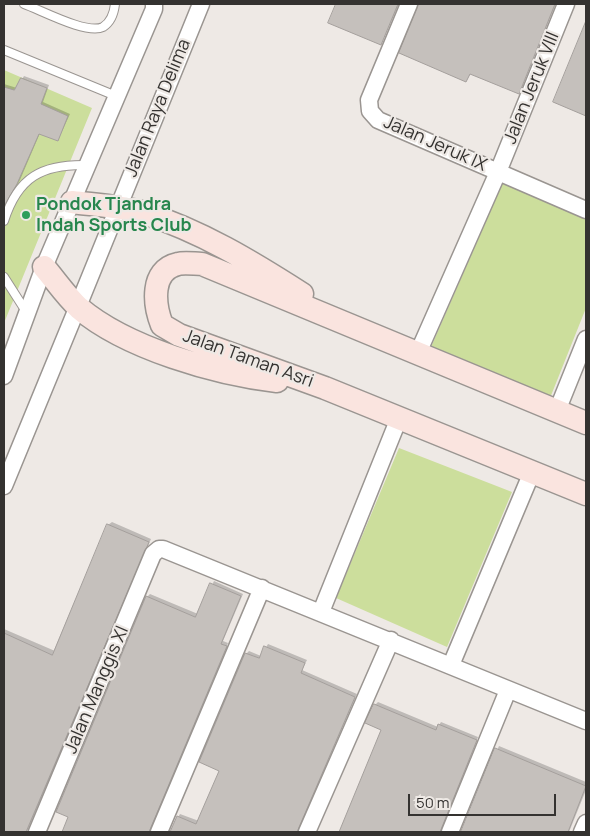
<!DOCTYPE html>
<style>
body{margin:0}
#map{position:relative;width:590px;height:836px;overflow:hidden;background:#eee9e5;font-family:Manrope,sans-serif}
canvas{display:block}
.frame{position:absolute;inset:0;border:5px solid #343230;pointer-events:none}
.scale{position:absolute;left:408px;top:794px;width:148px;height:22px;box-sizing:border-box;border:2px solid #343230;border-top:0;padding-left:6px;font-size:15px;line-height:18px;white-space:nowrap;color:#343230;-webkit-text-stroke:4px #eee9e5;paint-order:stroke}
</style>
<div id="map">
<canvas width="590" height="836"></canvas>
<div class="frame"></div>
<div class="scale">50 m</div>
</div>
<script>
const ctx = document.querySelector('canvas').getContext('2d');
ctx.lineJoin = 'round';
function fill(path, color) { ctx.fillStyle = color; ctx.fill(path, 'evenodd'); }
function strokePath(path, color, width, dash) { ctx.strokeStyle = color; ctx.lineWidth = width; ctx.lineCap = dash ? 'butt' : 'round'; ctx.setLineDash(dash || []); ctx.stroke(path); }
function drawText(font, color, halo, rows, align = 'center') {
  ctx.font = font + ' Manrope,sans-serif'; ctx.lineWidth = 4.5; ctx.setLineDash([]); ctx.textBaseline = 'middle'; ctx.strokeStyle = halo; ctx.fillStyle = color; for (const [text, x, y, turn = 0] of rows) {
    ctx.save(); ctx.translate(x, y); ctx.rotate((+turn || 0) * Math.PI / 180); ctx.textAlign = isNaN(turn) ? turn : align; if (halo) ctx.strokeText(text, 0, 0); ctx.fillText(text, 0, 0); ctx.restore();
  }
}
fill(new Path2D(`
 M4 70 92 108 4 323Z
 M503 182 586 219V308L550 398 431 347Z
 M399 448 512 492 447 647 336 598Z`), '#ccde9c');
fill(new Path2D(`
 M338 4H399L381 44 330 22Z
 M420 4H556L518 93 471 73 466 81 420 8Z
 M586 23V114L554 101Z
 M24 76 49 85 43 102 70 114 58 140 40 133 20 180 4 208V84L17 88Z
 M112 522 151 539 27 832H4V772L9 760 4 758V629L55 651 108 525Z
 M214 581 243 594 223 641 228 643 152 825 153 832H63L147 597 150 594 198 614Z
 M268 644 307 660 302 670 357 694 297 832H170L180 814 199 821 220 770 246 654 249 651 261 656Z
 M378 702 438 727 441 722 478 737 443 825 444 832H341L383 729 375 705Z
 M499 746 586 782V790L569 832H462Z`), '#0003');
const building = new Path2D(`
 M336 4H398L381 45 328 23Z
 M419 4H555L519 94 470 74 466 82 399 53Z
 M586 21V116L553 102Z
 M21 78 47 88 41 104 68 116 58 141 39 134 17 184 4 206V87L14 90Z
 M107 524 149 542 26 832H4V633L52 655Z
 M210 583 241 596 221 644 227 646 149 832H62L68 817 56 812 146 596 195 617Z
 M264 646 305 663 301 673 355 697 297 832H170L177 816 196 824 219 771 199 762 245 653 259 658Z
 M374 704 436 730 438 724 477 740 440 832H339L381 730 365 723Z
 M495 748 586 786 568 832H461Z`);
fill(building, '#c5c0bc');
strokePath(building, '#a49f9c', 1);
const lane = new Path2D(`
 M24 4C41 10 87 35 103 27 111 22 114 13 115 4
 M4 50 116 96
 M4 221C18 177 42 164 87 165
 M4 277 27 313`);
const street = new Path2D(`
 M409 4 369 100 370 111 378 120 586 210
 M418 353 498 172 566 4
 M4 376 44 267 154 9V4
 M557 411 586 339
 M4 486C71 326 135 164 201 4
 M321 612 399 418
 M451 665 532 472
 M37 832 153 554 159 549H163L586 721
 M159 832 262 588
 M307 832 391 640
 M450 832 508 690
 M582 832 586 823`);
const secondary = new Path2D(`
 M72 202C96 205 121 206 144 213 201 231 252 262 302 294
 M44 267C56 281 66 296 79 308 126 348 216 374 277 381
 M586 423 202 264C195 264 185 262 178 264 150 270 154 305 162 325L179 335 325 388 586 494`);
strokePath(lane, '#9a9591', 10);
strokePath(street, '#9a9591', 19);
strokePath(secondary, '#9a9591', 25);
strokePath(lane, '#fff', 8);
strokePath(street, '#fff', 16);
strokePath(secondary, '#fae4df', 22);
for (const [x, y, r, color] of [
 [26,215,5,"#2e9e5b"]
]) { const dot = new Path2D(); dot.arc(x, y, r, 0, 2 * Math.PI); ctx.fillStyle = color; ctx.fill(dot); strokePath(dot, '#eee9e5', 2); }
drawText('18px', '#343230', '#eee9e5', [
 ["Jalan Jeruk VIII",532,88,-68],
 ["Jalan Raya Delima",158,108,-68],
 ["Jalan Jeruk IX",435,144,24],
 ["Jalan Taman Asri",248,359,20],
 ["Jalan Manggis XI",97,690,-67]
]);
drawText('bold 18px', '#27864d', '#eee9e5', [
 ["Pondok Tjandra",36,205],
 ["Indah Sports Club",36,226]
], 'left');
</script>
